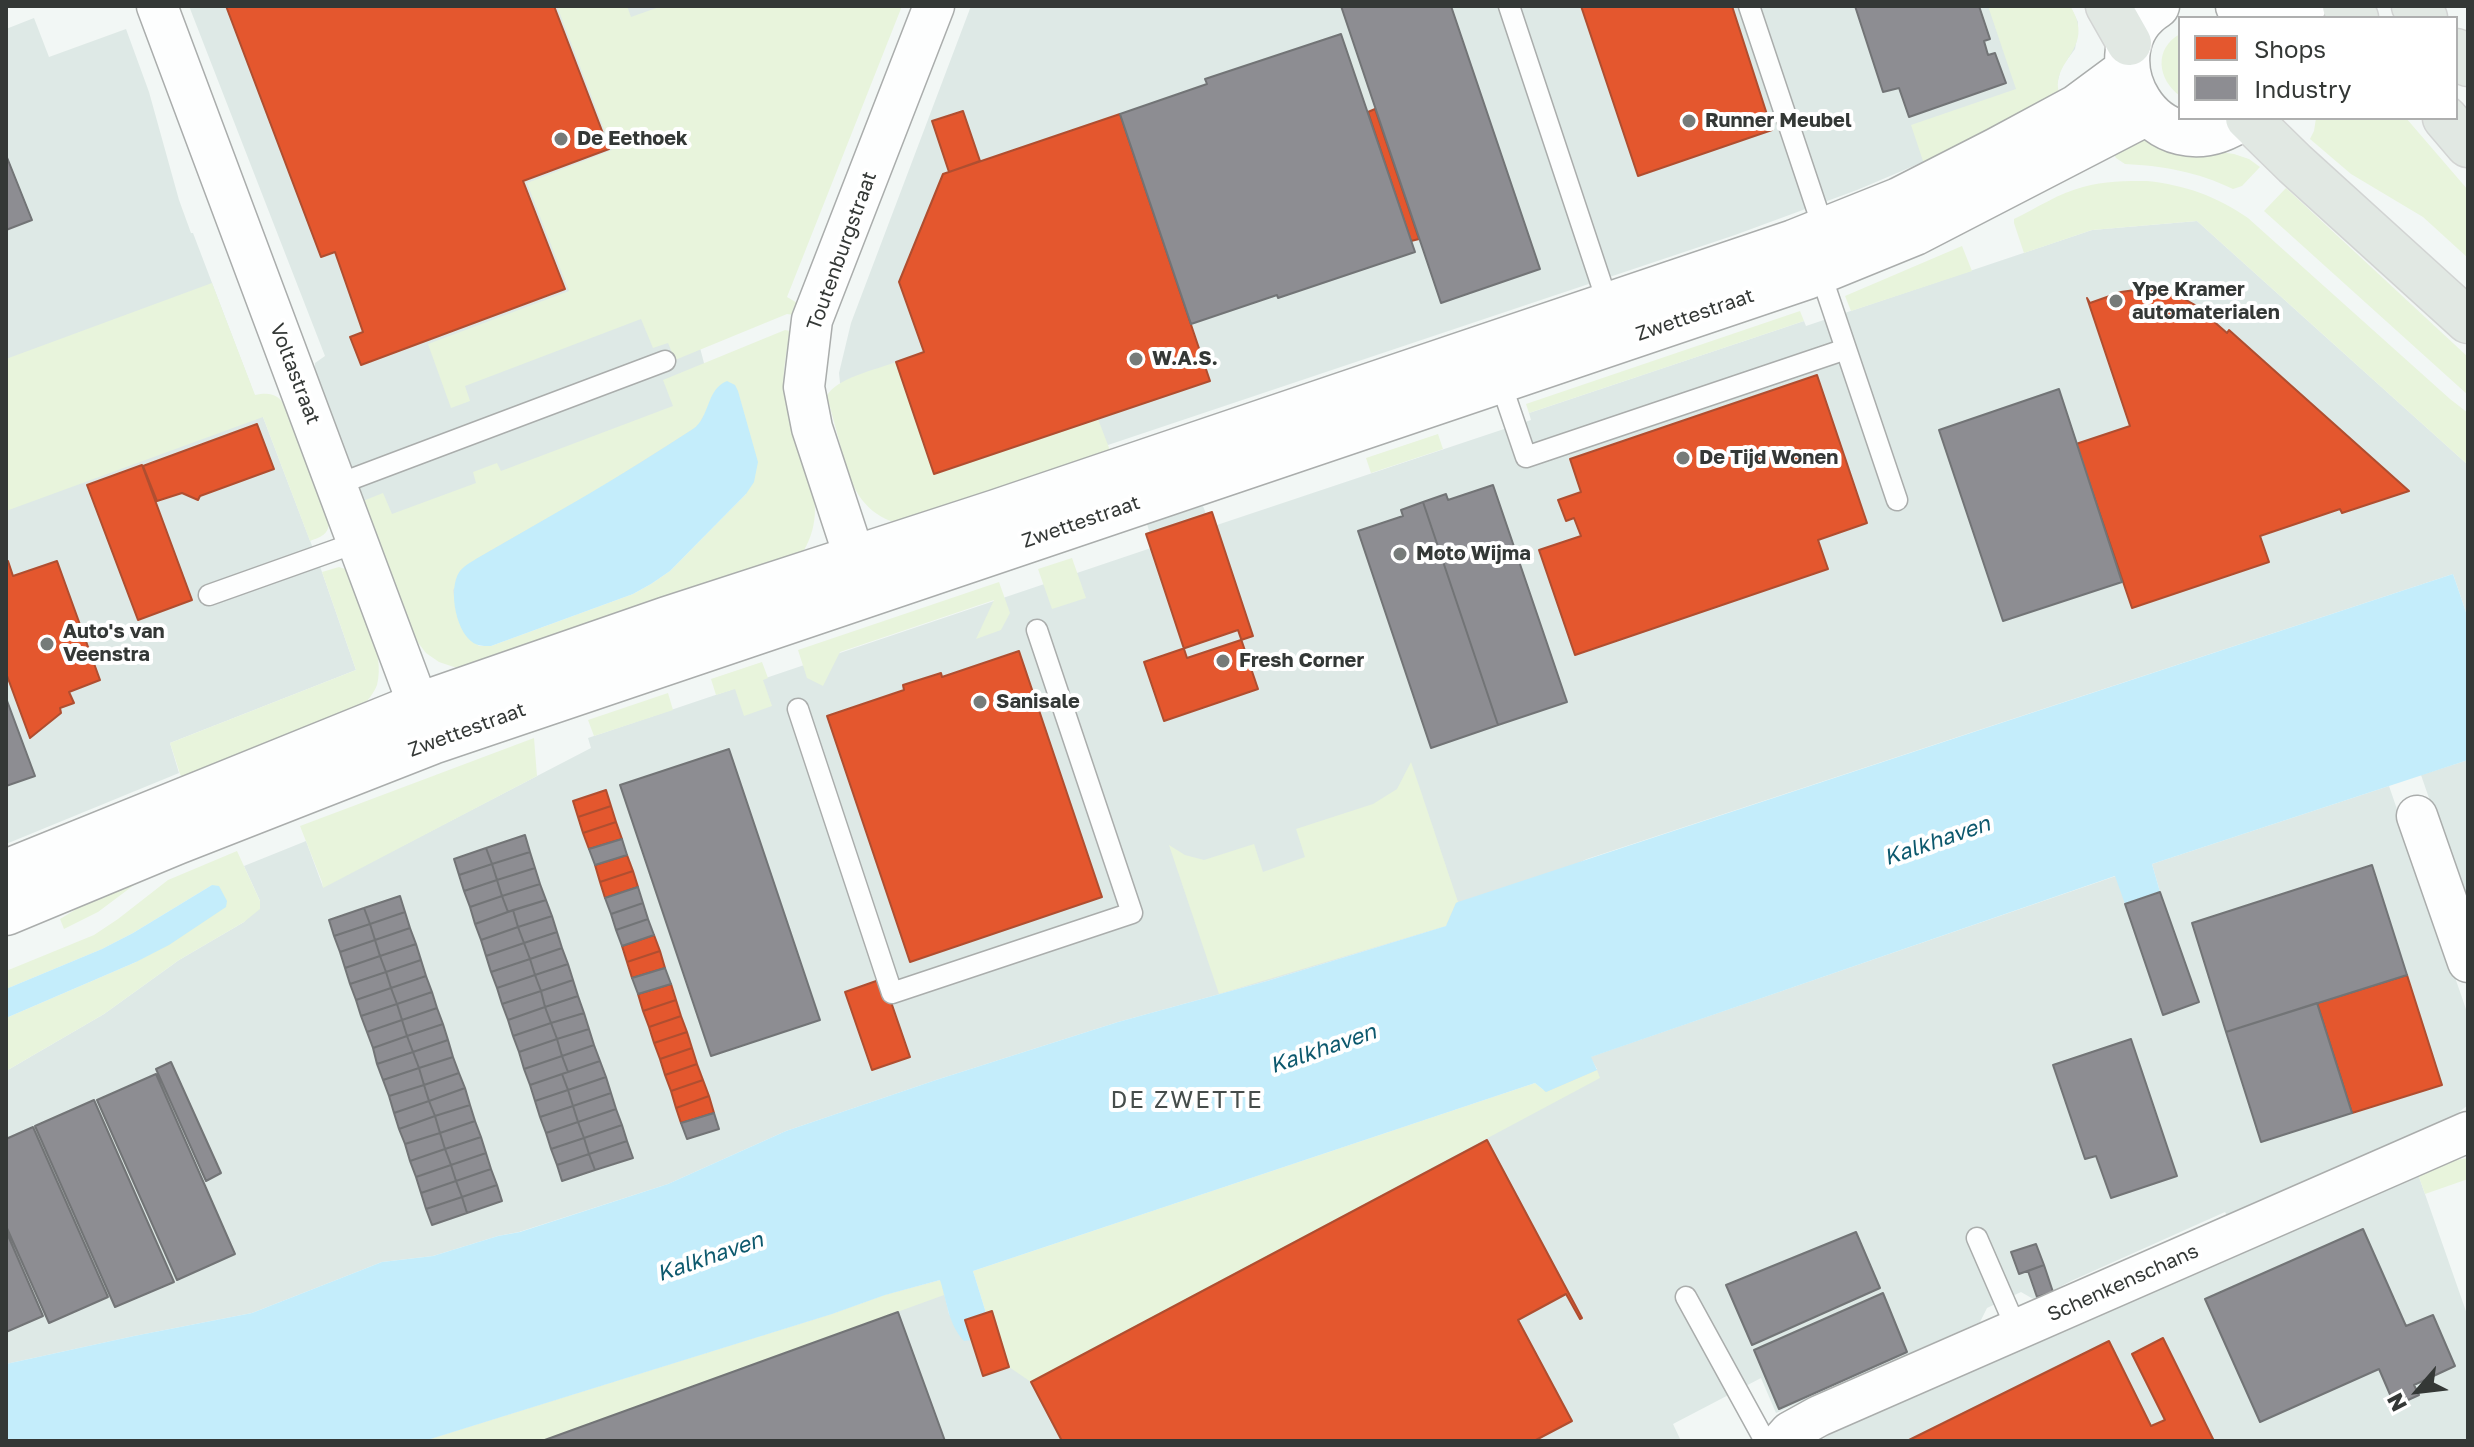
<!DOCTYPE html>
<style>
body{margin:0}
#map{position:relative;width:2474px;height:1447px;overflow:hidden;background:#f2f7f5;font-family:"Golos Text",sans-serif}
canvas{display:block}
.frame{position:absolute;inset:0;border:8px solid #343836;pointer-events:none}
.legend{position:absolute;left:2178px;top:16px;width:280px;height:104px;box-sizing:border-box;background:#fff;border:2px solid #aeafaf;margin:0;padding:10px 14px;list-style:none;font-size:24px;color:#343836}
.legend li{display:flex;align-items:center;gap:16px;height:40px}
.legend b{width:40px;border:2px solid #aeafaf}
.north{position:absolute;left:2378px;top:1351px;width:80px;height:80px;-webkit-text-stroke:6px #fff;paint-order:stroke;rotate:242deg;font-size:22px;font-weight:700;line-height:32px;text-align:center;color:#343836}
.north::after{content:'';display:block;margin:auto;width:28px;height:36px;background:#343836;clip-path:polygon(50% 0,100% 100%,50% 72%,0 100%)}
</style>
<div id="map">
<canvas width="2474" height="1447"></canvas>
<div class="frame"></div>
<ul class="legend">
<li><b style="height:22px;background:#e4572e"></b>Shops</li>
<li><b style="height:22px;background:#8d8d92"></b>Industry</li>
</ul>
<div class="north">N</div>
</div>
<script>
const ctx = document.querySelector('canvas').getContext('2d');
ctx.lineJoin = 'round';
function fill(path, color) { ctx.fillStyle = color; ctx.fill(path, 'evenodd'); }
function strokePath(path, color, width, dash) { ctx.strokeStyle = color; ctx.lineWidth = width; ctx.lineCap = dash ? 'butt' : 'round'; ctx.setLineDash(dash || []); ctx.stroke(path); }
function drawText(font, color, halo, rows, align = 'center') {
  ctx.font = font + ' "Golos Text",sans-serif'; ctx.lineWidth = 8; ctx.setLineDash([]); ctx.textBaseline = 'middle'; ctx.strokeStyle = halo; ctx.fillStyle = color; for (const [text, x, y, turn = 0] of rows) {
    ctx.save(); ctx.translate(x, y); ctx.rotate((+turn || 0) * Math.PI / 180); ctx.textAlign = isNaN(turn) ? turn : align; if (halo) ctx.strokeText(text, 0, 0); ctx.fillText(text, 0, 0); ctx.restore();
  }
}
fill(new Path2D(`
 M189 6H829L699 344 732 470 636 568 452 629 409 625 315 371V363L325 356Z
 M971 6H2070L2078 22V33L2075 49 2061 68 2057 85 1923 162 1857 190 1735 235 1108 445 913 514 840 383 839 373 851 323Z
 M34 18 49 57 126 29 149 92 179 200 191 233H193L322 572 356 670 170 743 179 773 6 844V29Z
 M2197 221 2468 465V618L2453 574 1587 859 1446 926 1267 981 1118 1022 936 1080 786 1131 668 1184 519 1232 498 1236 433 1256 382 1262 252 1313 134 1336 6 1364V1071L104 1014 179 960 244 922 260 901 244 866 306 841 323 887 591 748 588 738 1154 547 1147 524 1203 506 1211 527 1531 420 1529 413 1804 321 1806 326 2092 230Z
 M2468 760V911L2421 775Z
 M2389 786 2468 1015V1105L2449 1120 2228 1217 2225 1212 2071 1281 2035 1300 2021 1292 1987 1308 1980 1322 1776 1413 1761 1378 1673 1424 1681 1441H424L832 1314 885 1295 941 1280 949 1314 971 1339 965 1320 1597 1069 1590 1057 2116 876 2126 903 2160 892 2152 864Z
 M2418 1174 2468 1317V1441H1820L1832 1433Z`), '#dee9e6');
fill(new Path2D(`
 M557 6H627L631 17 662 6H902L787 297 799 304 794 315 787 314 675 360 668 343 653 348 641 319 465 386 470 401 451 408 428 344 569 291 527 183 612 150Z
 M1988 6H2070C2099 51 2043 63 2062 99L1927 173 1911 125 2016 89Z
 M2180 34V96C2158 80 2153 49 2180 34Z
 M2316 118H2406L2468 190V258L2423 217 2351 174 2310 139 2314 131Z
 M2134 139 2234 154 2249 159 2260 167 2242 186 2233 189C2198 172 2164 166 2125 164L2116 158 2111 148Z
 M2147 181C2185 185 2216 196 2248 218L2450 399 2468 413V465L2197 221 2092 230 2024 253 2014 223V219C2037 208 2059 193 2083 187 2104 181 2126 181 2147 181Z
 M2286 188 2468 357V395L2264 211Z
 M1962 246 1972 271 1851 311 1845 296Z
 M212 283 255 395C270 392 278 394 286 407L329 522C329 535 320 537 310 541L263 417 6 511V359Z
 M1800 311 1804 321 1529 413 1526 404Z
 M785 330 790 331C787 351 782 371 784 392 791 453 839 499 800 557L469 672 439 662 426 653 416 640 363 501 383 493 392 514 476 483 473 472 497 463 501 471 673 406 663 380ZM704 415 746 494 670 571 651 584 633 594 491 646H479C459 626 457 617 453 590L476 559 600 488 698 426Z
 M896 362 934 474 1098 419 1111 453 897 523C865 514 853 490 843 460L844 459 827 396C834 379 878 369 896 362Z
 M1438 434 1443 449 1371 473 1366 458Z
 M1072 558 1086 598 1052 609 1038 569Z
 M339 567 345 569 350 575C361 606 386 653 377 685 374 693 368 700 363 706L182 780 170 743 356 670 322 572Z
 M999 582 1010 613 1001 630 976 639 994 600 840 652 823 686 807 678 798 650Z
 M762 662 768 678 763 680 772 706 744 716 735 689 716 695 711 679Z
 M668 693 673 710 594 736 588 720Z
 M534 738 537 776 323 888 322 882 300 826Z
 M1411 762 1458 902 1456 903 1446 926 1219 994 1169 845 1185 855 1204 860 1254 844 1263 872 1305 857 1296 829 1373 804 1397 789Z
 M237 851 260 901V909L244 922 179 960 104 1014 6 1071V1018L136 962 212 885 133 933 102 949 6 989V971L94 935 118 919 168 880Z
 M150 873 98 912 64 929 60 919 78 908 106 886Z
 M1597 1070 1600 1078 1031 1382 1009 1367 993 1312 986 1313 973 1271 1535 1083 1546 1092Z
 M2468 1158V1179L2425 1194 2418 1174 2450 1161Z
 M941 1280 944 1295 542 1441H424L832 1314 885 1295Z`), '#e8f4dc');
fill(new Path2D(`
 M727 381 735 385 738 391 758 462 754 482 746 494 670 571 651 584 633 594 491 646C489 646 480 646 478 645 456 638 447 588 460 571 464 566 471 562 476 559 549 517 622 476 693 429 710 418 706 389 727 381Z
 M2453 574 2468 618V760L2152 864 2160 892 2125 904 2115 876 1591 1057 1597 1070 1546 1092 1535 1083 973 1271 986 1313 965 1320 972 1340 964 1341C948 1324 947 1301 940 1280L885 1295 832 1314 424 1441H6V1364L134 1336 252 1313 382 1262 433 1256 498 1236 520 1232 668 1184 786 1131 936 1080 1118 1022 1267 981 1446 926 1456 903 1458 902Z
 M212 885 219 886 227 901 226 907 169 945 136 962 6 1018V989L102 949 133 933Z`), '#c4edfb');
const shops = new Path2D(`
 M226 6H554L609 149 523 181 565 289 361 365 350 337 363 332 335 252 321 257Z
 M1581 6H1732L1772 130 1638 176Z
 M1375 109 1419 239 1411 241 1368 112Z
 M963 111 980 161 949 172 932 121Z
 M1120 114 1210 381 934 474 896 362 924 352 899 282 943 174Z
 M2142 289 2161 290 2181 297 2195 305 2227 333 2229 330 2409 491 2342 513 2340 509 2260 536 2269 562 2132 608 2076 444 2130 426 2087 298 2090 303 2121 292Z
 M1817 375 1867 523 1818 540 1828 569 1575 655 1539 550 1581 536 1574 518 1566 521 1558 500 1581 492 1570 459Z
 M257 424 274 469 200 496 198 500 182 493 157 501 143 466Z
 M142 465 192 600 138 620 87 485Z
 M1212 512 1253 636 1187 658 1146 534Z
 M8 561 13 576 57 561 100 680 69 692 74 703 60 708 61 713 30 738 6 673V562Z
 M1238 630 1258 689 1164 721 1144 662Z
 M1019 651 1102 897 910 962 827 716 904 690 903 685 941 673 942 677Z
 M606 790 611 806 578 817 573 801Z
 M611 806 616 822 583 833 578 817Z
 M616 822 622 839 589 849 583 833Z
 M627 855 633 871 600 882 595 865Z
 M633 871 638 887 605 898 600 882Z
 M654 935 660 951 627 962 622 946Z
 M660 951 665 968 632 978 627 962Z
 M2407 975 2442 1085 2352 1113 2317 1003Z
 M879 980 890 999 910 1057 872 1070 845 992Z
 M671 984 676 1000 643 1011 638 994Z
 M676 1000 681 1016 649 1027 643 1011Z
 M681 1016 687 1032 654 1043 649 1027Z
 M687 1032 692 1048 660 1059 654 1043Z
 M692 1048 697 1064 665 1075 660 1059Z
 M697 1064 703 1080 671 1091 665 1075Z
 M703 1080 709 1096 676 1108 671 1091Z
 M709 1096 714 1113 681 1123 676 1108Z
 M1487 1140 1582 1318 1580 1319 1566 1294 1518 1320 1572 1421 1534 1441H1062L1031 1382Z
 M992 1311 1009 1367 983 1376 965 1320Z
 M2163 1338 2214 1441H1907L2109 1341 2151 1426 2165 1420 2132 1354Z`);
fill(shops, '#e4572e');
strokePath(shops, '#af4e30', 2);
const industry = new Path2D(`
 M1341 6H1451L1540 269 1441 303Z
 M1855 6H1979L1990 39 1984 41 1988 55 1995 53 2006 83 1909 117 1899 88 1883 92Z
 M1341 34 1415 252 1278 298 1277 295 1191 324 1120 114 1207 84 1205 79Z
 M6 155 32 220 6 230Z
 M2059 389 2122 582 2003 621 1939 430Z
 M1493 485 1567 702 1498 725 1423 502 1446 494 1448 500Z
 M1423 502 1498 725 1431 748 1358 531 1403 516 1401 510Z
 M6 698 35 776 6 786Z
 M729 749 820 1020 711 1056 620 785Z
 M525 835 530 852 492 864 486 848Z
 M622 839 627 855 595 865 589 849Z
 M486 848 492 864 459 875 454 859Z
 M530 852 535 868 497 880 492 864Z
 M492 864 497 880 464 891 459 875Z
 M2372 865 2407 975 2226 1032 2192 923Z
 M535 868 540 884 502 896 497 880Z
 M497 880 502 896 470 907 464 891Z
 M540 884 546 900 508 912 502 896Z
 M638 887 643 903 611 914 605 898Z
 M2160 892 2199 1002 2163 1015 2125 904Z
 M400 896 405 912 370 924 364 908Z
 M502 896 508 912 475 924 470 907Z
 M546 900 552 916 518 927 513 910Z
 M643 903 648 919 616 930 611 914Z
 M364 908 370 924 334 936 329 920Z
 M513 910 518 927 481 940 475 924Z
 M405 912 410 928 375 940 370 924Z
 M552 916 557 932 524 943 518 927Z
 M648 919 654 935 622 946 616 930Z
 M370 924 375 940 340 952 334 936Z
 M518 927 524 943 486 956 481 940Z
 M410 928 416 944 380 956 375 940Z
 M557 932 562 948 530 959 524 943Z
 M375 940 380 956 345 968 340 952Z
 M524 943 530 959 491 972 486 956Z
 M416 944 421 960 386 972 380 956Z
 M562 948 568 964 535 975 530 959Z
 M380 956 386 972 350 984 345 968Z
 M530 959 535 975 497 988 491 972Z
 M421 960 426 976 391 988 386 972Z
 M568 964 573 980 541 991 535 975Z
 M665 968 671 984 638 994 632 978Z
 M386 972 391 988 356 1000 350 984Z
 M535 975 541 991 502 1004 497 988Z
 M426 976 432 992 397 1004 391 988Z
 M573 980 578 996 545 1007 541 991Z
 M391 988 397 1004 361 1016 356 1000Z
 M541 991 545 1007 508 1020 502 1004Z
 M432 992 437 1008 402 1020 397 1004Z
 M578 996 584 1013 551 1023 545 1007Z
 M2317 1003 2352 1113 2261 1142 2226 1032Z
 M397 1004 402 1020 367 1032 361 1016Z
 M545 1007 551 1023 513 1036 508 1020Z
 M437 1008 443 1024 407 1036 402 1020Z
 M584 1013 589 1029 557 1039 551 1023Z
 M402 1020 407 1036 373 1048 367 1032Z
 M551 1023 557 1039 519 1052 513 1036Z
 M443 1024 448 1040 413 1052 407 1036Z
 M589 1029 594 1045 562 1056 557 1039Z
 M407 1036 413 1052 377 1064 373 1048Z
 M557 1039 562 1056 524 1069 519 1052Z
 M2131 1039 2177 1176 2111 1198 2096 1156 2085 1159 2053 1065Z
 M448 1040 453 1057 419 1068 413 1052Z
 M594 1045 600 1061 568 1072 562 1056Z
 M413 1052 419 1068 383 1080 377 1064Z
 M562 1056 568 1072 530 1085 524 1069Z
 M453 1057 459 1073 424 1085 419 1068Z
 M600 1061 606 1077 568 1090 562 1074Z
 M171 1062 221 1173 206 1181 156 1069Z
 M419 1068 424 1085 389 1096 383 1080Z
 M459 1073 465 1088 429 1101 424 1085Z
 M156 1074 235 1254 177 1280 97 1100Z
 M562 1074 568 1090 535 1101 530 1085Z
 M606 1077 611 1093 573 1106 568 1090Z
 M424 1085 429 1101 394 1113 389 1096Z
 M465 1088 470 1105 435 1116 429 1101Z
 M568 1090 573 1106 540 1117 535 1101Z
 M611 1093 616 1109 578 1122 573 1106Z
 M94 1100 174 1282 115 1307 35 1126Z
 M429 1101 435 1116 399 1129 394 1113Z
 M470 1105 475 1121 440 1133 435 1116Z
 M573 1106 578 1122 546 1133 540 1117Z
 M616 1109 622 1125 584 1138 578 1122Z
 M714 1113 719 1129 687 1139 681 1123Z
 M435 1116 440 1133 405 1144 399 1129Z
 M475 1121 481 1137 445 1149 440 1133Z
 M578 1122 584 1138 551 1149 546 1133Z
 M622 1125 627 1141 589 1154 584 1138Z
 M33 1127 108 1297 49 1323 6 1226V1139Z
 M440 1133 445 1149 410 1161 405 1144Z
 M481 1137 486 1153 451 1165 445 1149Z
 M584 1138 589 1154 557 1165 551 1149Z
 M627 1141 633 1158 595 1170 589 1154Z
 M445 1149 451 1165 416 1177 410 1161Z
 M486 1153 491 1169 456 1181 451 1165Z
 M589 1154 595 1170 562 1181 557 1165Z
 M451 1165 456 1181 421 1193 416 1177Z
 M491 1169 497 1185 462 1197 456 1181Z
 M456 1181 462 1197 426 1209 421 1193Z
 M497 1185 502 1201 467 1213 462 1197Z
 M462 1197 467 1213 432 1225 426 1209Z
 M2363 1229 2406 1326 2433 1315 2455 1366 2414 1385 2419 1395 2395 1406 2379 1369 2260 1422 2205 1299Z
 M6 1231 43 1316 6 1332Z
 M1856 1232 1880 1288 1752 1345 1726 1285Z
 M2036 1244 2044 1265 2019 1274 2011 1252Z
 M2044 1265 2053 1292 2037 1297 2028 1271Z
 M1883 1293 1907 1352 1779 1409 1754 1350Z
 M898 1312 945 1441H542Z`);
fill(industry, '#8d8d92');
strokePath(industry, '#727476', 2);
const service = new Path2D(`
 M1509 6 1610 310
 M1749 6 1825 233
 M1819 269 1897 500
 M1498 375 1526 457 1846 349
 M336 485 665 361
 M209 595 358 542
 M798 709 892 993 1132 913 1037 630
 M1977 1238 2017 1330
 M1686 1297 1765 1441`);
const minor = new Path2D(`
 M157 6 430 736
 M865 589 812 428 804 387 812 320 934 6
 M2417 816 2468 962
 M1782 1441 1790 1432 1819 1416 2468 1132`);
const tertiary = new Path2D(`
 M2157 6C2086 50 2153 179 2242 118
 M2238 6 2251 18
 M2281 18 2304 6
 M6 872 419 705 667 619 996 512 1794 242 1899 200 1997 150 2077 107 2127 70
 M6 913 177 842 432 742 1807 277 1915 233 2147 113`);
const primary = new Path2D(`
 M2108 6 2129 43
 M2345 6 2356 18
 M2414 6 2425 18
 M2456 51 2468 64
 M2248 118 2295 164 2468 321
 M2445 118 2468 145`);
strokePath(service, '#aaadac', 23);
strokePath(minor, '#aaadac', 43);
strokePath(tertiary, '#aaadac', 47);
strokePath(primary, '#d2d4d3', 47);
strokePath(service, '#fdfefe', 20);
strokePath(minor, '#fdfefe', 40);
strokePath(tertiary, '#fdfefe', 44);
strokePath(primary, '#e1e8e3', 44);
for (const [x, y, r, color] of [
 [1689,121,8,"#767b79"],
 [561,139,8,"#767b79"],
 [2116,301,8,"#767b79"],
 [1136,359,8,"#767b79"],
 [1683,458,8,"#767b79"],
 [1400,554,8,"#767b79"],
 [47,644,8,"#767b79"],
 [1223,661,8,"#767b79"],
 [980,702,8,"#767b79"]
]) { const dot = new Path2D(); dot.arc(x, y, r, 0, 2 * Math.PI); ctx.fillStyle = color; ctx.fill(dot); strokePath(dot, '#fff', 3); }
drawText('bold 20px', '#343836', '#fff', [
 ["Runner Meubel",1705,121],
 ["De Eethoek",577,139],
 ["Ype Kramer",2132,290],
 ["automaterialen",2132,313],
 ["W.A.S.",1152,359],
 ["De Tijd Wonen",1699,458],
 ["Moto Wijma",1416,554],
 ["Auto's van",63,632],
 ["Veenstra",63,655],
 ["Fresh Corner",1239,661],
 ["Sanisale",996,702]
], 'left');
drawText('20px', '#343836', '#fff', [
 ["Toutenburgstraat",842,251,-70],
 ["Zwettestraat",1695,315,-19],
 ["Voltastraat",295,374,69],
 ["Zwettestraat",1081,522,-19],
 ["Zwettestraat",467,730,-20],
 ["Schenkenschans",2123,1283,-24]
]);
drawText('italic 22px', '#0c586d', '#fff', [
 ["Kalkhaven",1937,841,-19],
 ["Kalkhaven",1323,1049,-19],
 ["Kalkhaven",710,1257,-19]
]);
ctx.letterSpacing = '2px';
drawText('24px', '#464d4b', '#fff', [
 ["DE ZWETTE",1187,1100]
]);
ctx.letterSpacing = '0px';
</script>
